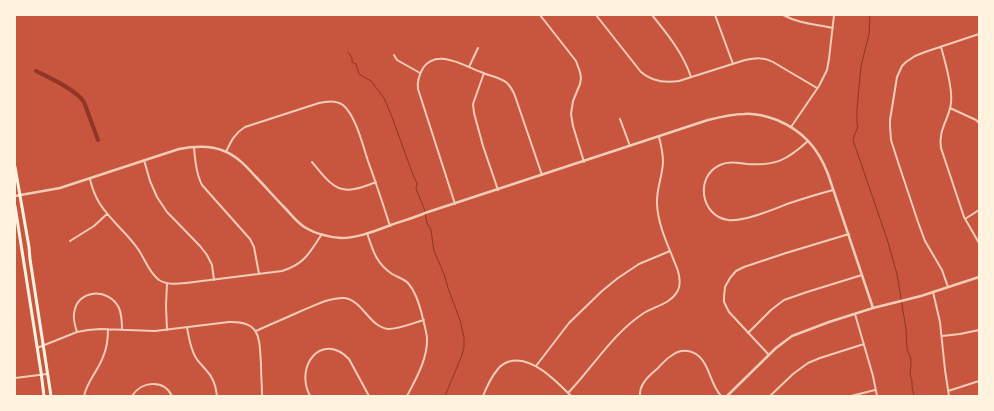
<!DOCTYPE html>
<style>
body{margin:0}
#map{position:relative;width:994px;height:411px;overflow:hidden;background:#c8553d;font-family:"DM Sans",sans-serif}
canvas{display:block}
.frame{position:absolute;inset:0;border:16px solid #fff3e0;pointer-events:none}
</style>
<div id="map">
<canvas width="994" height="411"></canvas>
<div class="frame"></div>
</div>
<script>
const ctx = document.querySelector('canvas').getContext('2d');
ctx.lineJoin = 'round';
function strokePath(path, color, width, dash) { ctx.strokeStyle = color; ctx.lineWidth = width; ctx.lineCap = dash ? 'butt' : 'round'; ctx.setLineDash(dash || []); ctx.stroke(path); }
strokePath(new Path2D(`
 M870 15 869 34 861 66 857 109V123L858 127 854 136 853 140 887 239 897 274 906 329 907 349 911 359V365L910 374 912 381V386L914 396
 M348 52 352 58V62L356 64 359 74 371 81 384 98 392 117 413 175 417 183 416 189 424 208 427 223 431 230 434 251 444 274 448 288 460 320 464 338V347L462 355 445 396`), '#8f3625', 1);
strokePath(new Path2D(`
 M36 71C48 77 77 90 84 102L98 140`), '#8f3625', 4);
strokePath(new Path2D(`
 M540 15 576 61 580 72 581 78 580 84 573 101 571 114 573 126 584 162
 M596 15 641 72C652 82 665 83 679 81L745 60C755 58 764 57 773 62L817 88
 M652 15C668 35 683 53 691 77
 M715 15 733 64
 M783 15C800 24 815 24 833 28
 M941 47C945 61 953 88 951 103 949 120 938 129 941 148L964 217 979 243
 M394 55 397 60 420 73
 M469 67 478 48
 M484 73 473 104 474 113 483 146 498 190
 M950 108 976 120 979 123
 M620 119 630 146
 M791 127 819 86 827 70 829 59 834 15
 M808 141C787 160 776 166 747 164 738 163 729 161 720 165 695 176 700 216 728 220 743 222 772 210 787 204 802 199 818 194 833 190
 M194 147C195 159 196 173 202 185L250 239 254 247 259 274
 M226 152C231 141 235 133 245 127L319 103C327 101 336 100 343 105 356 116 363 146 368 161 376 183 383 204 390 226
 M144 160 150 181 157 197 167 212 200 246 207 255 212 265 214 280
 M312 162C335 190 340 197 376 182
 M90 179C92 188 95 196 100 204 111 221 127 233 138 249 145 259 149 273 159 280 167 285 177 284 186 283L282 271C305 264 309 253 322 234
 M455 204 418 89C417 81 419 75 423 68 437 48 464 66 481 72 489 76 500 77 507 83 511 87 513 91 515 96L542 175
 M965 219 979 210
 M367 233C373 251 376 263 392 274 397 277 404 279 408 283 415 291 418 301 421 311 423 320 426 329 427 338 428 358 416 379 407 396
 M70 241 94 226 107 214
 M948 287 942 270 925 241 918 222 899 165 891 140 890 126V120L897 77 902 66 906 62 915 56 925 52 979 34
 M933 292 940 322 945 370 949 396
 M855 314 873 376 877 396
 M187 327C189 338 190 348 196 358 199 363 203 366 206 370 213 377 216 386 217 396
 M167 330 166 306 167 283
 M256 331C271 324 286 318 301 311 314 306 330 297 344 298 363 300 369 327 388 329 400 329 413 323 424 320
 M77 332C75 326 73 320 74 314 76 289 109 287 119 308 122 315 122 323 122 330
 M748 333 771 310 784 300 807 292 862 275
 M942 336 960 334 979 330
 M37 348 77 332 88 330 101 329 155 331 229 322C262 321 259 339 261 364 261 375 262 385 262 396
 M769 355 729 312 724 302V297L725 287 730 278 736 271 744 267 786 253 849 234
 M536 366 569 323 602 291 618 278 639 264 670 251
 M15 378 47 374
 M948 391 979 381
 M568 393C593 367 613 333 644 313 655 306 670 304 677 292 681 286 680 278 678 271 670 249 658 227 657 204 656 189 663 175 663 161 663 153 661 145 659 137
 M84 396C87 381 98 371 103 357 107 348 108 339 108 329
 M132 396C141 381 164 379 172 396
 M310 396C294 366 322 331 349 359L369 396
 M483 396C487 386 491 377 498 369 501 365 507 362 511 361 534 357 557 382 571 396
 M640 396C639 384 649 376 657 369 662 364 666 359 671 356 684 346 699 351 706 366 711 376 713 387 721 396
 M770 396 793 374 808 363 820 358 864 344
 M851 396 875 390`), '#f1ccb7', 2);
strokePath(new Path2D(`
 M15 196 60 188 179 149C195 146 210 145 224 151 237 156 246 166 255 176 265 186 274 197 284 207 291 214 297 223 306 228 316 234 329 237 341 238 358 238 375 231 391 225 402 221 414 218 425 213L708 120C720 117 732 114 744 114 755 113 766 116 777 120 803 131 818 148 828 174L873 308
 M727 396 776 348 792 336 829 322 873 308 921 296 979 277`), '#f1ccb7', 2.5);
strokePath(new Path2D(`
 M15 167 29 247 30 259 51 396
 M15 206 41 372 44 396`), '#fff3e0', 3);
</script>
